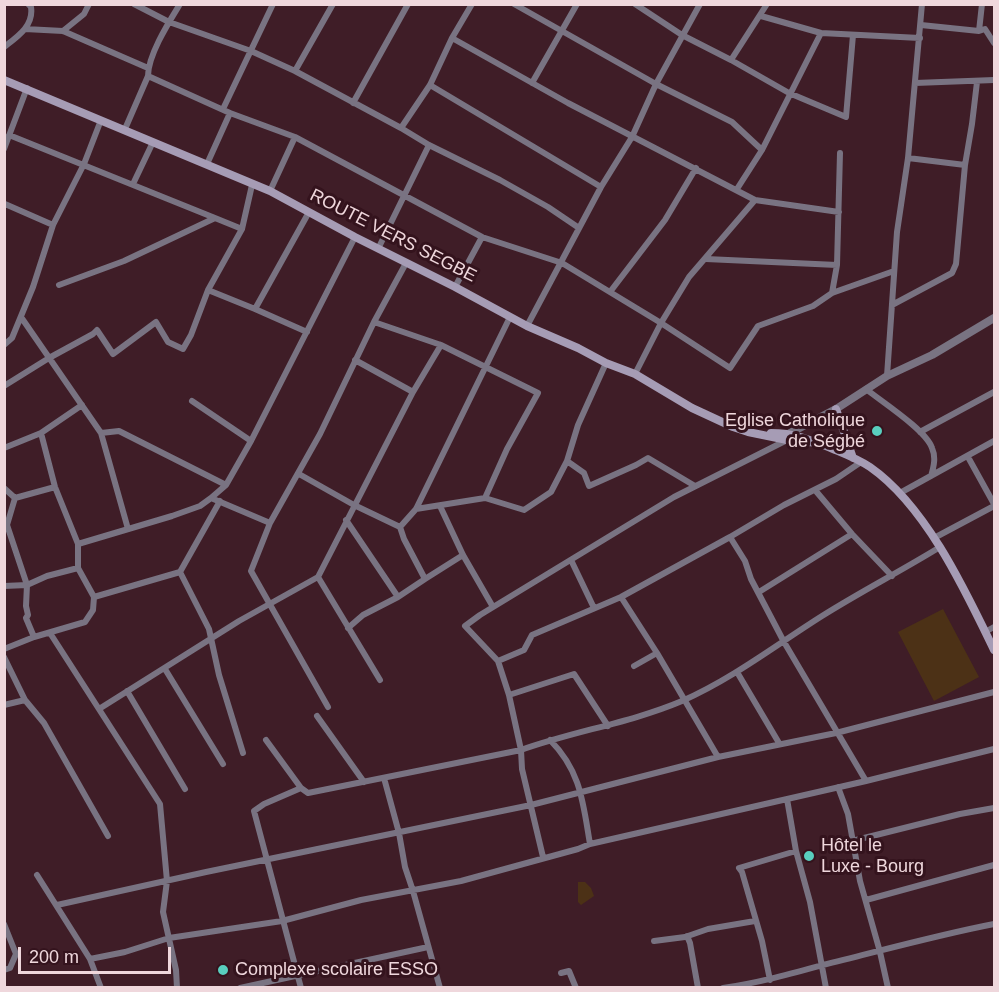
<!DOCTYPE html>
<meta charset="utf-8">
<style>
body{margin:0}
#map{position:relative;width:999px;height:992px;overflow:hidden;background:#3f1d27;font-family:Helvetica,sans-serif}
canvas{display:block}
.frame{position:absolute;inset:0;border:6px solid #efd7dc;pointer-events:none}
.scale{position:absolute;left:18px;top:947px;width:153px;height:27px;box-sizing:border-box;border:3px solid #efd7dc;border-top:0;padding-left:8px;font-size:18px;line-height:21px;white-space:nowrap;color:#efd7dc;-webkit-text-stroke:4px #34131d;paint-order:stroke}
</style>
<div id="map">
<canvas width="999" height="992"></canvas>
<div class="frame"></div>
<div class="scale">200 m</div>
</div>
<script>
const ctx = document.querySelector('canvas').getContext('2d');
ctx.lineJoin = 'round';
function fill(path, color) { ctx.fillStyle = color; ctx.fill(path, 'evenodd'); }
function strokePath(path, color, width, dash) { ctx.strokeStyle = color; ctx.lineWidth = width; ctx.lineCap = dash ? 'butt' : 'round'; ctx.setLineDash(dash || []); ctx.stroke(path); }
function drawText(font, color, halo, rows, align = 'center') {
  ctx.font = font + ' Helvetica,sans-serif'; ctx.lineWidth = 6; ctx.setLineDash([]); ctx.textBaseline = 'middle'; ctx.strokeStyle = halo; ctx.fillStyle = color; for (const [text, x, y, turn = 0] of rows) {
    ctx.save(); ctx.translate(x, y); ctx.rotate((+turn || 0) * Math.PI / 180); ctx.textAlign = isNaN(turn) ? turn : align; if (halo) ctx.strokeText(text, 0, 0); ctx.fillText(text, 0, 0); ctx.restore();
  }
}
fill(new Path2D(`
 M943 609 979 677 934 701 898 632Z
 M578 882H585L591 888 594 896 581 905 578 902Z`), '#4c3116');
strokePath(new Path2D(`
 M134 4 169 22 251 51 295 71 401 128 429 145 500 180 548 207 579 228
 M514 4 656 84 732 122 762 150
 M635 4 682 35 731 60 789 93 846 117 853 35
 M761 16 821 33 920 38
 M921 25 979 31 985 29 994 43
 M25 29 63 31 148 68
 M63 31 84 14 89 4
 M979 31 982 4
 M452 38 568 103 755 200 839 212
 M4 47C17 37 34 26 31 7L28 4
 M731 60 767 4
 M295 71 333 4
 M148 76 230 113 295 137 482 237 562 263 661 323 730 368 758 326 813 306 832 293 894 271
 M532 83 577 4
 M915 83 994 80
 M430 85 601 187
 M353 103 408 4
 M223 109 273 4
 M401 128 430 85 452 38 472 4
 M125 129 148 76C148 55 169 22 180 4
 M9 135 215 218
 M4 149 27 88
 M908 158 965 165
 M207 164 230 113
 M133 184 153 142
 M737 189 762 150 821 33
 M270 191 295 137
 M4 206 5 204 53 225
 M378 249 429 145
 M706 259 837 265
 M59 285 124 261 215 218 242 229
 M455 287 482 237
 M208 290 255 309 309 212
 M610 292 665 220 696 168
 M832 293 837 265 840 153
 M892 305 952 273 956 264 965 165 972 124 977 82
 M255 309 307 332
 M21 317 101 433 128 529
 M374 322 441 345 538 393 507 449 485 498 416 509
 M527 326 601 187 632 137 656 84 700 4
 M4 345 12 338 33 287 53 225 84 164 101 120
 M355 360 413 392
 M635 374 661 323 689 277 755 200
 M887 376 897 232 908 158 922 4
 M4 386 49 358 93 334 97 330 113 354 156 322 168 342 183 349 191 335 208 290 242 229 252 185
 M866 389C882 402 926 430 932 448 936 457 934 466 931 476
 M192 401 251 441
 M920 432 994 392
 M101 433 119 431 226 485 211 498
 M4 448 41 433 82 405
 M968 457 994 504
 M567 461 578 425 606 363
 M299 474 354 505 400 527 404 539 425 579 398 597 363 615 348 628
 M226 485 251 441 355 237
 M4 488 15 498 7 525 27 585 26 606 28 615 26 618 34 637
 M815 490 852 534 892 576
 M900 493 994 441
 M15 498 55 487
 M485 498 524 510 551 492 567 461 584 473 589 486 636 465 648 458 695 486
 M220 501 180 572 209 629 219 675 243 753
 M440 506 463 555 493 607
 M346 520 398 597
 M400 527 416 509 510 317
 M730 537 745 561 751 579 784 642 866 781
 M934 538 994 506
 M78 544 172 516 200 506 211 498 270 523
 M571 560 594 608
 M318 577 380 680
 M425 579 463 555
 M4 586 27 585 47 576 78 568
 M759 592 852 534
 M94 597 180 572
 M621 597 657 653 718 757
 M985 632 994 627
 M50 633 160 804 167 881 163 912 176 970 177 988
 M4 649 34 637 85 622 93 610 94 597 78 568V544L55 487 41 433
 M4 657 25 700 44 723 108 836
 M498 661 524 650 532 635 621 597 730 537 784 505 836 479 861 462
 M634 666 657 653
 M165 669 223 764
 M737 672 779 743
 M127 691 185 789
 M509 695 574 674 608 726
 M4 705 25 700
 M328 707 251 571 270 523 320 434 374 322 406 263
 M99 709 239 621 318 577 413 392 441 345
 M317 716 364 782
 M266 740 301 788 308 793 521 750C574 731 630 723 682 701 732 679 776 645 822 616 860 592 901 571 940 547
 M550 740C581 771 583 803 590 844
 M384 778 399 833 405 867 413 891 440 988
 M838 787 848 814 860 881 880 952 888 988
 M787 799 796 851 810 902 826 988
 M852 841 960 814 994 808
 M543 857 522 769 521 750 509 695 498 661 465 626 480 615 674 497 787 440
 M37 875 90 959 101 988
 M866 900 994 865
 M57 905 206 872 531 805 718 757 836 733 994 692
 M4 924 16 954 10 968 4 970
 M687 936 690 943 698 988
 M654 941 685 937 708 929 755 921
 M90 959 125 952 169 938 282 921 361 900 461 881 578 849 590 844 866 781 994 749
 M561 973 569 971 576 988
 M770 980 762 941 742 872 739 868 796 851
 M240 988 428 947
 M301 988 254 811 264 804 301 788
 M723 988C758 983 790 974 823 965 880 951 937 935 994 924`), '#797382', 6);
strokePath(new Path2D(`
 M790 433 836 409 887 376 932 355 994 318`), '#797382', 8);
strokePath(new Path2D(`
 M4 80 270 191 355 237 455 287 527 326 578 348 606 363 635 374 692 408 733 427 748 432 787 440 818 443
 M836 409 853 458
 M771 433C795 433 811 440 833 449 845 454 858 459 870 467 926 506 965 590 994 650`), '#a69cb5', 8);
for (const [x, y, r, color] of [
 [877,431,6,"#59cebe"],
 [809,856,6,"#59cebe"],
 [223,970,6,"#59cebe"]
]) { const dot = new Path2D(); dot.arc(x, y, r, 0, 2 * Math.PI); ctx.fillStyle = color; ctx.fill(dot); strokePath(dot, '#34131d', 2); }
drawText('18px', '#efd7dc', '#34131d', [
 ["ROUTE VERS SEGBE",393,236,27]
]);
drawText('18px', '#efd7dc', '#34131d', [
 ["Eglise Catholique",865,421,"right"],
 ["de Ségbé",865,442,"right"],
 ["Hôtel le",821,846],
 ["Luxe - Bourg",821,867],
 ["Complexe scolaire ESSO",235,970]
], 'left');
</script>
